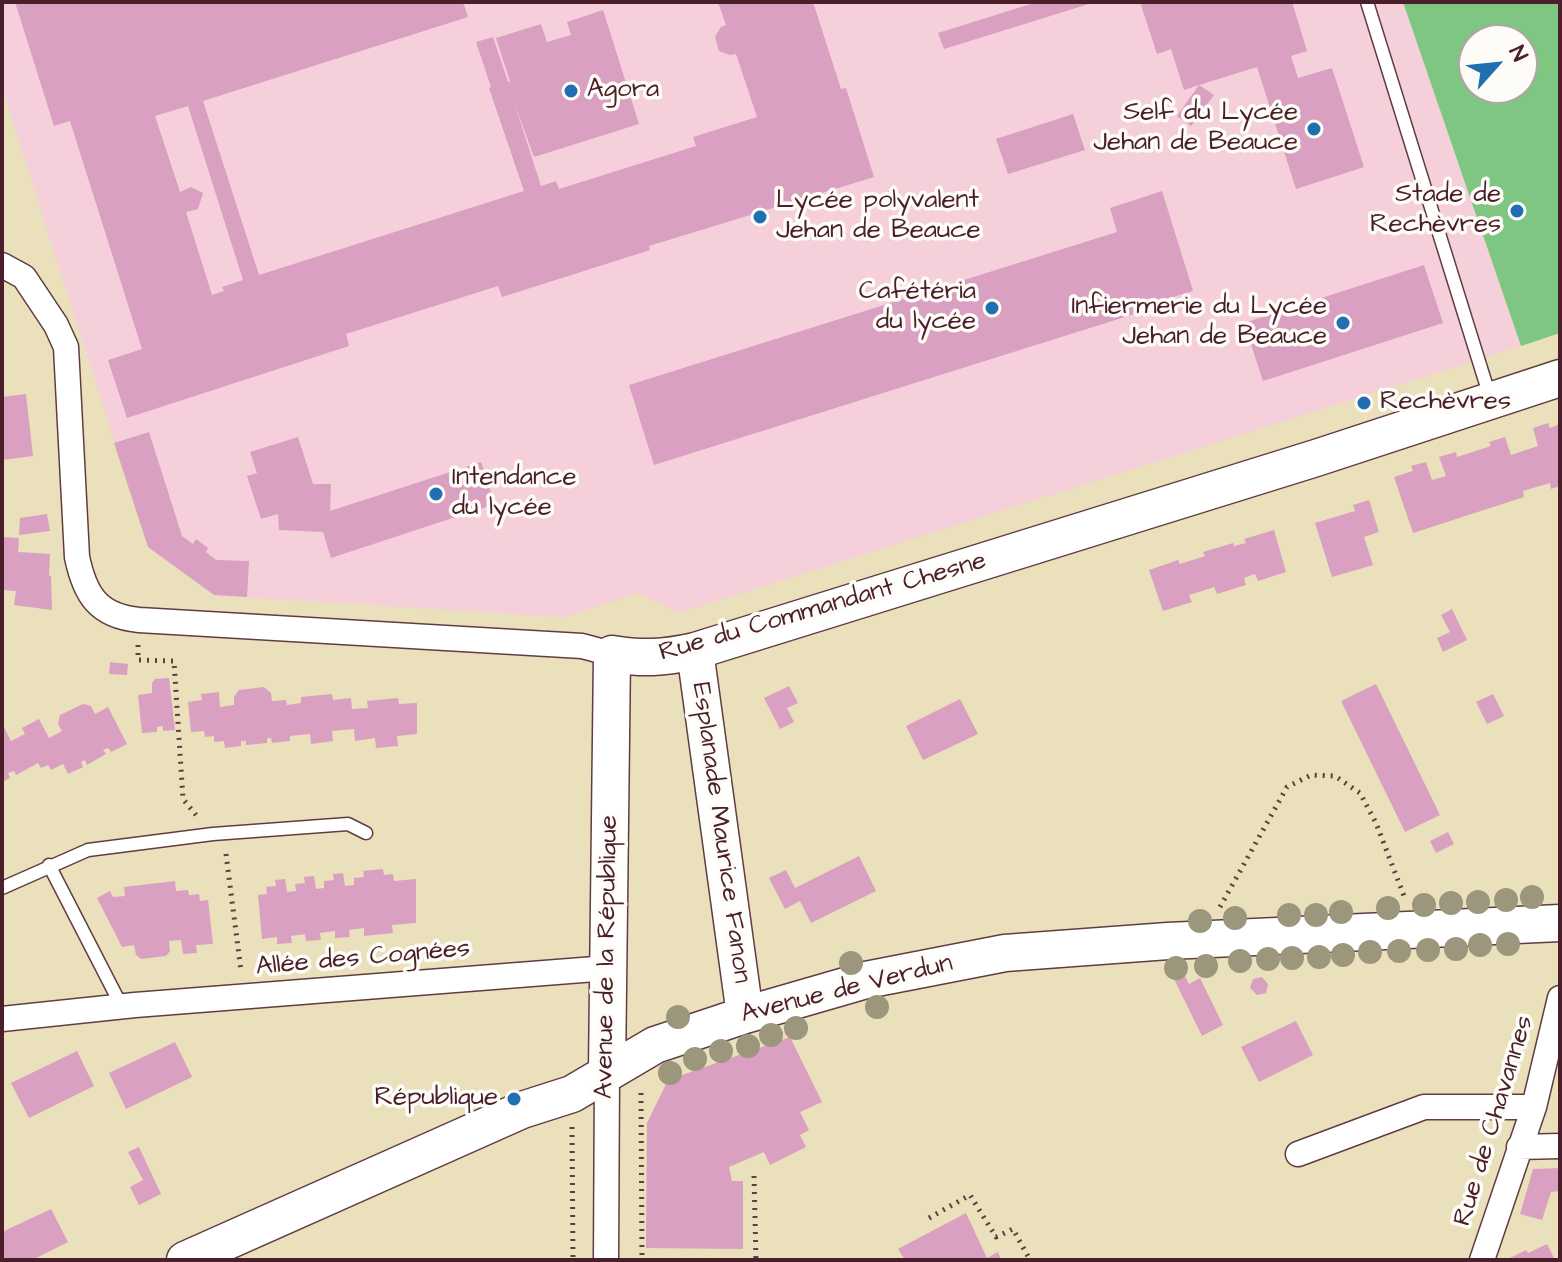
<!DOCTYPE html>
<meta charset="utf-8">
<style>
body{margin:0}
#map{position:relative;width:1562px;height:1262px;overflow:hidden;background:#eae0bc;font-family:"Architects Daughter",sans-serif}
canvas{display:block}
.frame{position:absolute;inset:0;border:4px solid #4a1f2b;pointer-events:none}
.north{position:absolute;left:1458px;top:24px;width:80px;height:80px;box-sizing:border-box;background:#fdfcf7;border:2px solid #b5a4a5;border-radius:50%;rotate:63deg;font-size:22px;font-weight:700;line-height:32px;text-align:center;color:#4a1f2b}
.north::after{content:'';display:block;margin:auto;width:28px;height:36px;background:#1f6fb2;clip-path:polygon(50% 0,100% 100%,50% 72%,0 100%)}
</style>
<div id="map">
<canvas width="1562" height="1262"></canvas>
<div class="frame"></div>
<div class="north">N</div>
</div>
<script>
const ctx = document.querySelector('canvas').getContext('2d');
ctx.lineJoin = 'round';
function fill(path, color) { ctx.fillStyle = color; ctx.fill(path, 'evenodd'); }
function strokePath(path, color, width, dash) { ctx.strokeStyle = color; ctx.lineWidth = width; ctx.lineCap = dash ? 'butt' : 'round'; ctx.setLineDash(dash || []); ctx.stroke(path); }
function drawText(font, color, halo, rows, align = 'center') {
  ctx.font = font + ' "Architects Daughter",sans-serif'; ctx.lineWidth = 7; ctx.setLineDash([]); ctx.textBaseline = 'middle'; ctx.strokeStyle = halo; ctx.fillStyle = color; for (const [text, x, y, turn = 0] of rows) {
    ctx.save(); ctx.translate(x, y); ctx.rotate((+turn || 0) * Math.PI / 180); ctx.textAlign = isNaN(turn) ? turn : align; if (halo) ctx.strokeText(text, 0, 0); ctx.fillText(text, 0, 0); ctx.restore();
  }
}
fill(new Path2D(`
 M2 2H1403L1521 346 679 613 638 593 564 617 214 595 148 547 2 88Z`), '#f5cfd9');
fill(new Path2D(`
 M1403 2H1560V333L1521 346ZM1474 40H1522V88H1474Z`), '#7ec682');
fill(new Path2D(`
 M15 2H463L468 17 203 101 259 275 524 191 489 88 491 87 476 42 493 37 508 82 510 81 496 38 541 24 547 42 571 35 567 22 603 10 639 124 534 157 514 102 541 186 556 181 559 189 696 146 693 137 757 117 736 54 730 55 719 51 715 37 721 27 726 25 718 2H813L841 89 846 88 874 177 649 246 650 250 502 297 498 286 346 334 349 346 127 418 108 360 142 349 70 121 54 126ZM188 106 243 280 222 287 224 291 212 295 186 212 198 209 203 193 191 187 180 192 155 116Z
 M1037 2 1092 3 944 49 938 33Z
 M1140 2H1292L1307 51 1291 56 1298 78 1332 68 1364 167 1296 189 1257 67 1199 85 1214 95 1191 126 1177 116 1199 85 1184 90 1171 49 1157 54Z
 M1073 114 1085 150 1008 174 996 139Z
 M1162 191 1193 291 1143 306 1144 311 654 465 629 385 1117 232 1110 208Z
 M1424 265 1443 323 1263 381 1244 323Z
 M26 394 33 456 2 460V397Z
 M1548 423 1550 428 1560 424V486L1551 489 1550 483 1523 491 1524 497 1413 533 1394 477 1413 471 1411 466 1426 462 1432 480 1446 476 1439 457 1456 452 1457 457 1491 446 1489 442 1505 437 1511 455 1538 446 1533 428Z
 M149 432 182 536 193 544 196 539 208 548 206 552 216 560 249 561 247 597 214 595 148 547 114 443Z
 M298 437 313 484H331L330 511 481 462 495 504 331 558 323 532 279 530 278 514 261 519 247 476 257 473 250 452Z
 M1369 500 1379 532 1364 537 1373 565 1332 577 1315 523 1355 511 1353 505Z
 M47 514 50 531 19 535 20 518Z
 M1274 530 1286 572 1258 581 1255 574 1244 578 1246 585 1217 594 1214 587 1202 591 1189 595 1192 602 1163 611 1149 570 1178 560 1180 564 1205 556 1203 552 1233 543 1234 546 1246 543 1244 539Z
 M2 537 19 538 18 552 50 554 49 576H51L52 610 14 605 16 591 2 590Z
 M1452 609 1467 640 1443 652 1437 638 1450 632 1441 615Z
 M110 662 128 664 127 675 109 674Z
 M169 678 175 730 163 731V726L157 727V732L142 733 138 695 152 693V683L155 679Z
 M1376 684 1440 815 1405 832 1341 701Z
 M789 686 798 703 787 708 794 722 780 729 764 698Z
 M264 687 271 693 272 701 286 700 287 705 301 703V697L332 694 333 700 351 698 352 709 368 708 367 701 398 698 399 704 417 703V734L397 736 398 746 376 748 375 738 355 741 354 729 332 731 333 741 311 744 310 734 290 736V741L272 743 271 738H267V743L246 745V741H241V746L225 748 224 741 214 742V736L205 737 204 731 191 732 188 702 202 700 201 694 219 692 220 707 234 705V697L239 690Z
 M1493 694 1504 716 1487 724 1476 702Z
 M960 699 978 734 923 760 906 726Z
 M83 704 91 706 95 714 108 707 127 744 111 752 108 748 103 750 106 754 87 765 85 760 81 762 83 767 68 774 63 764 51 770 48 765 41 768 38 763 16 775 14 771 8 773 10 778 2 782V723L11 741 25 734 22 728 39 719 49 738 62 731 58 724 60 715Z
 M1448 832 1454 844 1436 853 1430 841Z
 M859 856 876 891 811 923 800 901 785 909 769 878 786 870 795 888Z
 M383 869 384 875 393 874 394 881 416 879V923L392 925 393 933 364 936V928L349 930 350 937 335 938V931L320 933 321 940 306 941 305 934 291 936 292 943 277 944V937L262 939 258 895 267 894 266 887 276 886 275 880 285 879 287 892 296 891 295 884 305 883 304 877 314 876 316 889 324 888V881L334 880 333 874 343 873 345 886 354 885V878L364 877 363 871Z
 M175 881 176 891 188 890 189 895 199 894 200 901 208 900 213 944 196 945 197 953 183 954 181 940 169 941 170 951 166 956 141 959 136 955 134 945 122 947 97 898 110 891 113 897 125 896 124 887Z
 M1185 976 1189 984 1200 978 1223 1025 1202 1036 1173 977Z
 M1262 977 1268 984 1266 993 1257 995 1250 988 1253 979Z
 M1296 1021 1313 1055 1259 1082 1241 1047Z
 M790 1037 822 1102 800 1112 809 1130 800 1135 806 1147 770 1165 764 1152 729 1167 732 1181H743V1249L646 1248 647 1123 668 1080Z
 M175 1042 192 1077 126 1109 109 1073Z
 M77 1051 94 1086 29 1118 11 1083Z
 M139 1147 161 1194 139 1205 130 1187 143 1180 128 1152Z
 M1560 1168V1191L1551 1192 1542 1220 1520 1214 1533 1169Z
 M51 1209 68 1242 32 1260H2V1232Z
 M966 1213 987 1258 998 1252 1001 1260H905L898 1249Z
 M1547 1244 1555 1260H1506L1526 1250 1528 1253Z`), '#d9a0c1');
const lane = new Path2D(`
 M1367 2 1490 397
 M49 865 122 1007
 M2 888 88 850 213 834 348 824 366 833`);
const street = new Path2D(`
 M2 265 24 277 56 325 66 347 77 557C85 595 98 616 139 620L582 646 612 654
 M2 1019 135 1005 608 968
 M1519 1147 1560 1146
 M1298 1154 1424 1107H1534
 M606 1260 607 1071
 M1482 1260 1534 1107 1560 998`);
const secondary = new Path2D(`
 M695 651 745 1015
 M607 1071 612 654C643 659 663 658 695 651L1316 458 1560 378
 M185 1260 522 1110 572 1094 655 1045 745 1015 866 980 1005 953 1168 941 1560 923`);
strokePath(lane, '#623c41', 15);
strokePath(street, '#623c41', 27);
strokePath(secondary, '#623c41', 39);
strokePath(new Path2D(`
 M138 645V660L174 661 183 799 196 815
 M226 854 241 971
 M1220 907 1287 787 1311 775 1335 776 1360 793 1376 823 1404 896
 M641 1093 642 1260
 M572 1127 573 1260
 M754 1176 756 1260
 M929 1218 970 1195 996 1237 1013 1229 1030 1260`), '#623c41', 5, [2, 6]);
strokePath(lane, '#fff', 12);
strokePath(street, '#fff', 24);
strokePath(secondary, '#fff', 36);
ctx.fillStyle = '#9c967d';
for (const [x, y] of [
 [1532,897],
 [1506,900],
 [1478,902],
 [1451,903],
 [1424,905],
 [1388,908],
 [1341,912],
 [1289,915],
 [1316,915],
 [1235,918],
 [1200,921],
 [1508,944],
 [1480,945],
 [1456,949],
 [1428,950],
 [1399,951],
 [1370,952],
 [1343,955],
 [1319,957],
 [1292,958],
 [1268,959],
 [1240,961],
 [851,963],
 [1206,966],
 [1176,968],
 [877,1007],
 [678,1017],
 [796,1028],
 [771,1035],
 [748,1046],
 [721,1051],
 [695,1059],
 [670,1073]
]) { ctx.beginPath(); ctx.arc(x, y, 12, 0, 2 * Math.PI); ctx.fill(); }
for (const [x, y, r, color] of [
 [571,91,8,"#1f6fb2"],
 [1314,129,8,"#1f6fb2"],
 [1517,211,8,"#1f6fb2"],
 [760,217,8,"#1f6fb2"],
 [992,308,8,"#1f6fb2"],
 [1343,323,8,"#1f6fb2"],
 [1364,403,8,"#1f6fb2"],
 [436,494,8,"#1f6fb2"],
 [514,1099,8,"#1f6fb2"]
]) { const dot = new Path2D(); dot.arc(x, y, r, 0, 2 * Math.PI); ctx.fillStyle = color; ctx.fill(dot); strokePath(dot, '#fdfcf7', 3); }
drawText('26px', '#4a1f2b', '#fdfcf7', [
 ["Agora",587,91,"left"],
 ["Self du Lycée",1298,114],
 ["Jehan de Beauce",1298,144],
 ["Stade de",1501,196],
 ["Rechèvres",1501,226],
 ["Lycée polyvalent",776,202,"left"],
 ["Jehan de Beauce",776,232,"left"],
 ["Cafétéria",976,293],
 ["du lycée",976,323],
 ["Infiermerie du Lycée",1327,308],
 ["Jehan de Beauce",1327,338],
 ["Rechèvres",1380,403,"left"],
 ["Intendance",452,479,"left"],
 ["du lycée",452,509,"left"],
 ["République",498,1099]
], 'right');
drawText('26px', '#4a1f2b', '#fdfcf7', [
 ["Rue du Commandant Chesne",823,608,-16],
 ["Esplanade Maurice Fanon",720,833,82],
 ["Avenue de la République",608,957,-89],
 ["Allée des Cognées",363,959,-5],
 ["Avenue de Verdun",847,990,-14],
 ["Rue de Chavannes",1495,1121,-73]
]);
</script>
